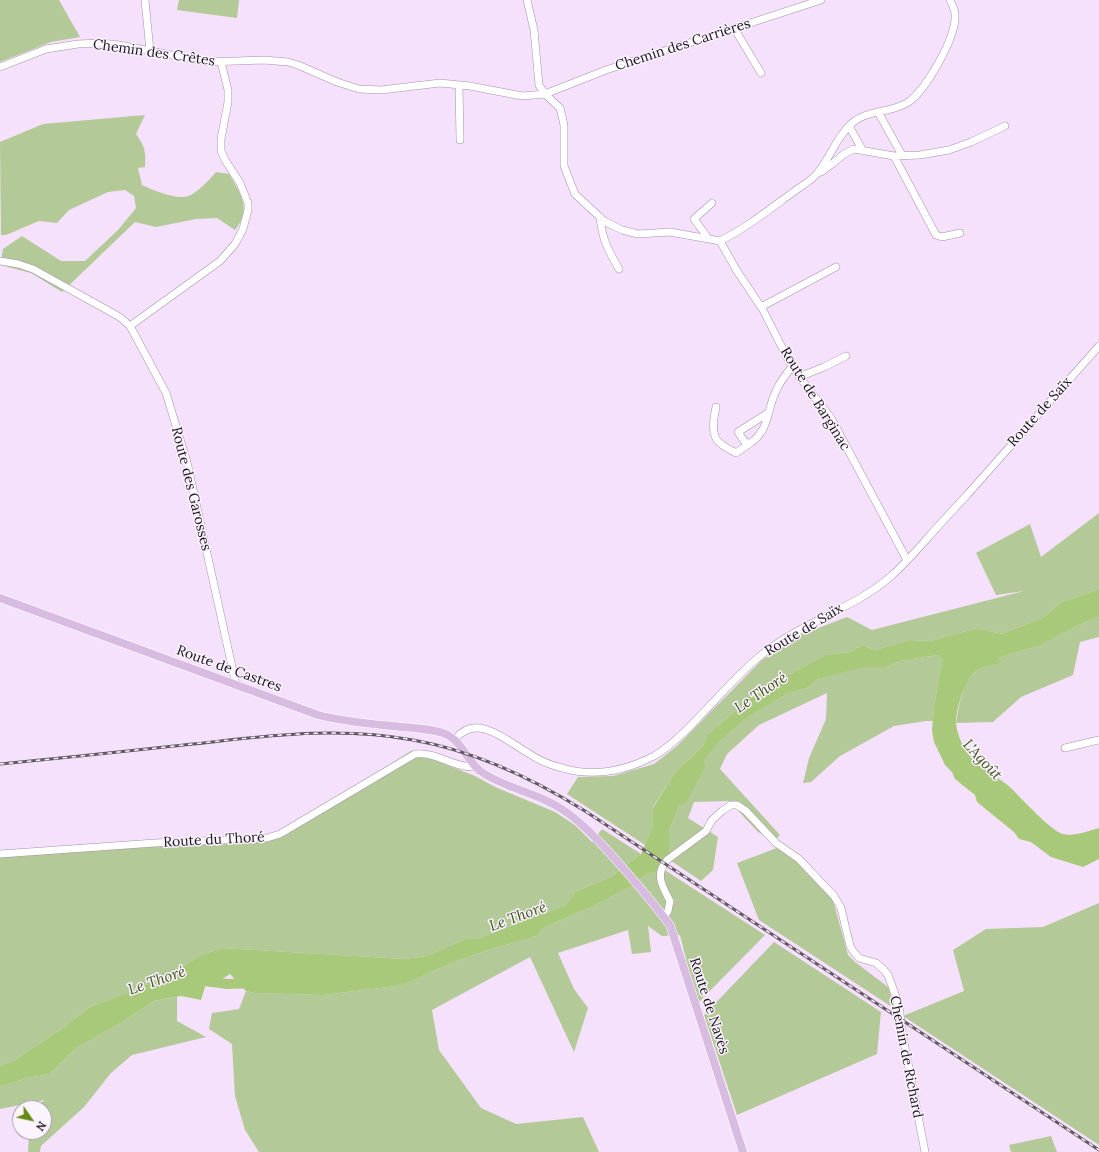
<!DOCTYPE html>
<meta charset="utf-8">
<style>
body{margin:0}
#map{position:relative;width:1099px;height:1152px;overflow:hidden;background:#f5e1fb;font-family:Lora,serif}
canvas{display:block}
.north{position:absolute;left:12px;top:1100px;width:40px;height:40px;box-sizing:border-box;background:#fbf3fe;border:1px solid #a29aa4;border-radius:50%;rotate:124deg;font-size:11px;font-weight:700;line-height:16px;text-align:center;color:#1c151e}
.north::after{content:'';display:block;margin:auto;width:14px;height:18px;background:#648a14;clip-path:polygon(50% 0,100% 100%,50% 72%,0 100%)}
</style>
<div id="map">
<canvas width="1099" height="1152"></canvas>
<div class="north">N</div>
</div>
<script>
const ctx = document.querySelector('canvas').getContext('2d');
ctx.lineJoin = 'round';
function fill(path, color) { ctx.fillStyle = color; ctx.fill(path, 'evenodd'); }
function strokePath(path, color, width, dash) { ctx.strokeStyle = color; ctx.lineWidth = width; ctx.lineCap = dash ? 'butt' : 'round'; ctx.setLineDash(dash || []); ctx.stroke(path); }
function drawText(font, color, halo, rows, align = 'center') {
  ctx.font = font + ' Lora,serif'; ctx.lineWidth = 3; ctx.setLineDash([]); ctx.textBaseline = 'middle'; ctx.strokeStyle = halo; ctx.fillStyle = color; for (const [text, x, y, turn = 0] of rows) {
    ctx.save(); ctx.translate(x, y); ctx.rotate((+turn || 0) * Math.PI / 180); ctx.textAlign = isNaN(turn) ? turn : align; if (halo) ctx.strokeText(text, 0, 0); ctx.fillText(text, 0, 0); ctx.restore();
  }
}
fill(new Path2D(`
 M0 0H59L80 37 51 42 0 62Z
 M179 0H239L237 18 177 10Z
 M145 115 136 134C145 147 146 151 145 167L138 168 142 185C153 190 172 198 184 197 195 196 210 179 216 172L229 174C241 194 252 210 235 230L217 218 196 219 156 227 135 222 62 292 31 273 0 265 3 249 22 236 61 261H85L118 230 136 208 134 196 125 190 108 192 69 210 57 223 39 221 6 235H1L0 142 43 124Z
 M1099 513V589L1062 602 1044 617 1002 634 977 628 931 641 908 640 875 650 862 645 850 652 825 655 770 685 765 692 751 695 744 710 734 712 708 734 703 746 675 772 653 807V826L645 845 567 794 578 777 613 776 654 764 677 746 762 660 800 635 847 617 872 630 1024 591 996 595 976 553 1030 524 1041 557Z
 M1099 617V637L1080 642 1073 675 1021 697 993 722 956 723C958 710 963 681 974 673 980 667 992 665 1000 663L998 658 1041 645 1083 623Z
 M938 655 941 656 943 659 934 706 933 721H926L894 726 840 756 811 782 803 783 809 758 826 719 827 693 759 725 727 754 720 769 780 835 775 840 758 832 729 801 694 802 688 818 718 837 713 870 701 881 667 858 669 854V831L690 780 719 742 747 718 787 694 807 688 818 679 863 666 884 668 900 661Z
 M411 751 475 776 495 787 555 812 575 825 592 842 602 829 641 854 612 876 575 892 566 905 477 939H466L426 956 405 959 222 948 201 955 182 967 159 980 90 1007 60 1030 13 1061 0 1066V851L277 835Z
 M777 848 798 863 833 900 848 955 855 962 888 987 895 1009 759 920 737 863Z
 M660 867 765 935 697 1004 680 935 662 936 648 926 651 952 632 954 628 930 558 953 574 989 588 1008 574 1052 530 957 432 1010 439 1050 481 1108 516 1124 583 1117 599 1152H259L245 1130 235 1096 232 1044 209 1029 212 1013 239 1009 246 991 254 993 323 995 403 985 449 964 485 951 537 936 543 928 596 905 632 886 645 875 658 871Z
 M1099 903V1145L903 1016 964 991 953 950 986 929 1043 927Z
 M774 942 881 1012 877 1054 737 1115 704 1015Z
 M177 997V1021L206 1037 132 1055 111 1073 84 1107 41 1146 40 1152H28L29 1132H44V1108H38L44 1100 0 1109V1087L27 1078 50 1074 75 1049 124 1021 154 1001Z
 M1051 1136 1057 1152H1011L1009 1145Z`), '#b3c997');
fill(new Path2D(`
 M1099 589V617L1083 623 1041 645 998 658 1001 663C993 665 981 667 975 672 966 677 955 712 956 723 957 734 963 748 970 756 980 770 998 776 1011 788 1020 797 1052 832 1063 834 1074 837 1088 831 1099 828V859L1083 867 1051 857 1031 842 1019 839 1014 832 977 802 975 795 955 779 952 772 945 765 934 742 932 731 934 706 942 663C943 658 942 657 938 655L900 661 884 668 863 667 818 679 807 688 787 694 747 718 719 742 690 780 669 831V854L658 871 645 875 632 886 596 905 543 928 537 936 485 951 449 964 403 985 323 995 254 993 246 991 230 974 217 982 208 977 201 1000 181 996 154 1001 124 1021 75 1049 50 1074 27 1078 0 1087V1066L13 1061 60 1030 90 1007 159 980 182 967 201 955 222 948 405 959 426 956 466 939H477L566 905 575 892 612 876 641 854 653 826V808L675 772 703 746 708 734 734 712 744 710 751 695 765 692 770 685 825 655 850 652 862 645 875 650 908 640 931 641 977 628 1002 634 1044 617 1062 602Z`), '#a8c979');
strokePath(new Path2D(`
 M682 799 700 766
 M194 983 204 981 228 984 253 983`), '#a8c979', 10);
const minor = new Path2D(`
 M145 0 150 51
 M527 0 534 30 539 85 545 94 560 108 564 125V166L575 194 604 221 622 230 638 234 670 232 720 241
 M734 28 761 73
 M0 67 46 49 78 44 101 43 119 45 208 62 264 60 288 62 298 65 337 82 359 89 381 90 440 83 470 86 522 96 545 94 606 70 821 0
 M459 85 460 140
 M878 112 902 155
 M849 126 863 151
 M894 156 936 235 942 237 960 233
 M821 172 832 164 844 154 854 149 894 156 920 155 949 150 971 142 1005 126
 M600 217C602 239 608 250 619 269
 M708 238 694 219 712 203
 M720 241 737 271 763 310 792 367 831 418 907 560
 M720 241C748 227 771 208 796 190 803 185 814 179 819 171 830 157 836 139 849 126 865 109 888 114 907 103 926 91 957 36 955 14 955 10 952 4 950 0
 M0 261 18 264 33 269 109 311 121 318 130 326 166 393 187 462 236 685
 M761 307 836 267
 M130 326 220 261 235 244 243 229 248 210V203L240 183 225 160 221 151V139L228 102V90L221 62
 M799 377 824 367 846 356
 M716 407C714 417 710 436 720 443 724 447 731 450 736 453L749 444
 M768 413 738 432 744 441 749 444C770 430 766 412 776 391 780 382 785 375 792 367
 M455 739C477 712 507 741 528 753 538 760 550 765 562 768 593 777 625 771 654 756 671 746 684 733 698 718 718 698 737 675 759 657 799 623 852 610 890 577 903 566 914 553 925 541 939 525 953 510 967 495 1011 445 1055 395 1099 346
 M1065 748 1099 740
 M0 854 155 843 267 838 280 834 415 754C435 751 454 768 475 767
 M664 917 668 911 670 901C663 887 654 875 667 860L706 831 712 820 722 811 731 805H737L746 811 776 843 799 859 834 896 841 908 850 946 853 951 859 958 876 963 884 970 888 975 899 1005 902 1032 925 1152`);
const major = new Path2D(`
 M0 598 318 715C345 722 374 724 402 727 416 728 430 729 443 733 463 740 466 762 483 773 504 787 532 792 555 805 576 817 591 833 607 850 629 874 650 899 670 925L743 1152`);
strokePath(minor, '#a492a9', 8);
strokePath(major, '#fff', 9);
strokePath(minor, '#fff', 7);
strokePath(major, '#d7bbe0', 8);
const rail = new Path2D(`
 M0 764C64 758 128 751 193 744 268 736 337 726 413 740 475 751 532 778 585 811L1099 1150`);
strokePath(rail, '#645867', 3);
strokePath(rail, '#fbf3fe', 1.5, [4.5]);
drawText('14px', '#1c151e', '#fbf3fe', [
 ["Chemin des Carrières",683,45,-18],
 ["Chemin des Crêtes",154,53,8],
 ["Route de Barginac",815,399,58],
 ["Route de Saïx",1040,412,-48],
 ["Route des Garosses",191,489,76],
 ["Route de Saïx",804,630,-31],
 ["Route de Castres",229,669,20],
 ["Route du Thoré",214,840,-3],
 ["Route de Navès",709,1006,72],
 ["Chemin de Richard",906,1057,79]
]);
drawText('italic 15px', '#41571e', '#fbf3fe', [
 ["Le Thoré",761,693,-34],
 ["L'Agoût",982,760,47],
 ["Le Thoré",518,917,-20],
 ["Le Thoré",157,981,-19]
]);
</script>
